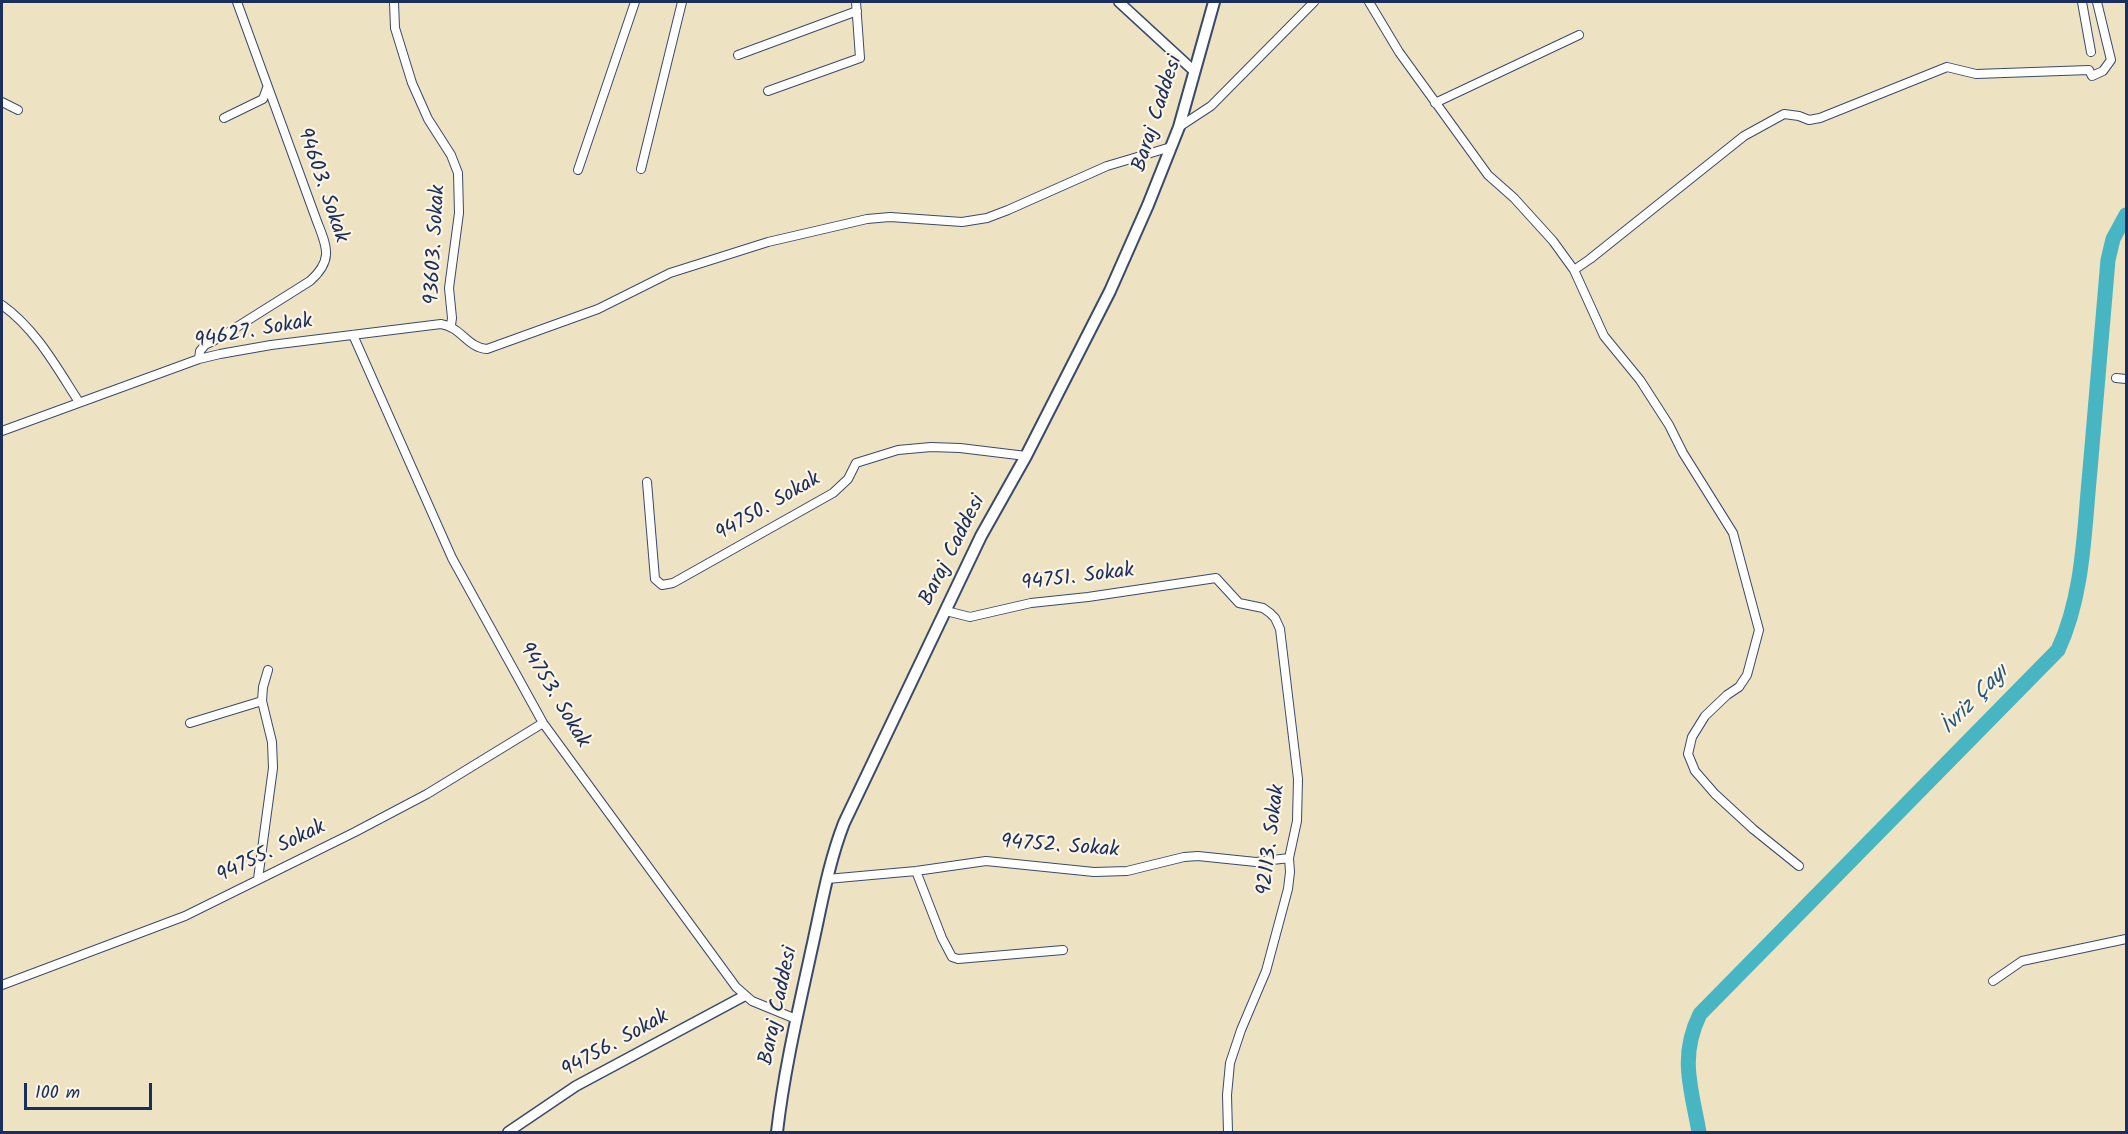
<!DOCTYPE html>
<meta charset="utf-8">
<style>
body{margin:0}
#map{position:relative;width:2128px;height:1134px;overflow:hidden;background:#ede2c1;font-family:Kalam,sans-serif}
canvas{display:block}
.frame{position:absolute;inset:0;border:3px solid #1b2f5e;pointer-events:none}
.scale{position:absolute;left:24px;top:1083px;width:128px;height:27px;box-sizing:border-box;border:3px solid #1b2f5e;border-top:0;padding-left:8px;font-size:18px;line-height:21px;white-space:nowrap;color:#1b2f5e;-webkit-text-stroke:4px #fcf5e5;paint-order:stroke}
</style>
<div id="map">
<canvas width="2128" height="1134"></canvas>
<div class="frame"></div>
<div class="scale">100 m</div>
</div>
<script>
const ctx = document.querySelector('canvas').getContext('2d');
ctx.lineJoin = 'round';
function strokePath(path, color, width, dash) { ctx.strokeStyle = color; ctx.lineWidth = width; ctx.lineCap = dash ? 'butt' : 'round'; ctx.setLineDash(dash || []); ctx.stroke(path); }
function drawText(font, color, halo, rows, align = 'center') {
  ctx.font = font + ' Kalam,sans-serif'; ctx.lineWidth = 4.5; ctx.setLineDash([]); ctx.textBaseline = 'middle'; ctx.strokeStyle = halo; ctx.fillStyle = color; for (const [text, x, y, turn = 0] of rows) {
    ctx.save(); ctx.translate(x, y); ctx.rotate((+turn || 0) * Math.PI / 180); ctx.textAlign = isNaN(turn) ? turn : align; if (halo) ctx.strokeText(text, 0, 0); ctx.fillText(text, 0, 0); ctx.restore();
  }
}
strokePath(new Path2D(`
 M1699 1132C1691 1087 1679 1057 1700 1014L2058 650C2084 594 2084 530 2090 470 2096 400 2102 330 2108 260L2113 239 2126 215`), '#47b5c2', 15);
const minor = new Path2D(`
 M394 2 395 28 412 83 428 119 451 155 458 173 459 213 449 288 452 318 451 325
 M1369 2 1399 52 1488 175 1514 198 1553 241 1574 270 1604 336 1640 380 1669 425 1683 453 1733 533 1759 630 1747 675 1739 687 1727 695 1705 716 1692 737 1688 754 1695 771 1715 794 1753 829 1799 866
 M2082 2 2091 52
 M738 55 857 11
 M768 91 860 58 856 2
 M2 102 18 110
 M1435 103 1579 35
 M224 118 263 99 267 88
 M1179 127 1211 106 1314 2
 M641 169 682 2
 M578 170 635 2
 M1574 270 1590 259 1744 136 1784 114 1799 116 1809 120 1820 118 1947 67 1976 74 2089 70 2092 76 2103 71 2111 60 2097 2
 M2 305C36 329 57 368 79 402
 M353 335 452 558 543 723 736 987 752 1001 796 1019
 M199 359 200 351 205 345 221 337 310 281C336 258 325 244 315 216L237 2
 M2116 378 2126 379
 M2 431 199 359 220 354 271 345 441 324C461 327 468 348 487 349L598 309 670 273 768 242 867 219 890 217 962 222 987 218 1008 210 1107 166 1171 147
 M647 482 655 579 662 585 673 583 833 493 848 479 856 463 898 450 931 447 960 448 1026 456
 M946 611 970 617 1031 603 1088 597 1216 578 1239 603 1263 608 1270 613 1275 618 1280 629 1298 779 1297 821 1289 858 1290 872 1288 889 1266 971 1241 1030 1230 1063 1227 1095 1228 1132
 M190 723 262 701
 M916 871 942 938 952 957 958 959 1063 950
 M258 879 273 768 272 742 262 701 263 687 268 670
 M827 879 916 871 986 861 1094 872 1127 871 1184 857 1198 856 1256 862 1289 858
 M1993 981 2022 961 2126 939
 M2 985 185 916 355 832 427 794 543 723`);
const tertiary = new Path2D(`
 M1119 2 1194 71
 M508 1132 576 1086 744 996`);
const secondary = new Path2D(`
 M777 1132C784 1071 798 1012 811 952 821 908 828 864 844 823L981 536 1026 456 1110 291 1148 205 1179 127 1214 2`);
strokePath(minor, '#3a4a6d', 10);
strokePath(tertiary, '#3a4a6d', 12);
strokePath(secondary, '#3a4a6d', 14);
strokePath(minor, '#fff', 8);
strokePath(tertiary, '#fff', 9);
strokePath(secondary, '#fff', 10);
drawText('21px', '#1b2f5e', '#fcf5e5', [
 ["Baraj Caddesi",1159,114,-72],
 ["94603. Sokak",321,186,71],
 ["93603. Sokak",437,245,-87],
 ["94627. Sokak",254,333,-10],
 ["94750. Sokak",769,508,-30],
 ["Baraj Caddesi",954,551,-63],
 ["94751. Sokak",1078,579,-7],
 ["94753. Sokak",553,696,59],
 ["92113. Sokak",1273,840,-83],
 ["94752. Sokak",1060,848,4],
 ["94755. Sokak",272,853,-26],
 ["Baraj Caddesi",780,1006,-78],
 ["94756. Sokak",616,1045,-29]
]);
drawText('italic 22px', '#28577c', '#fcf5e5', [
 ["İvriz Çayı",1976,701,-46]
]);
</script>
